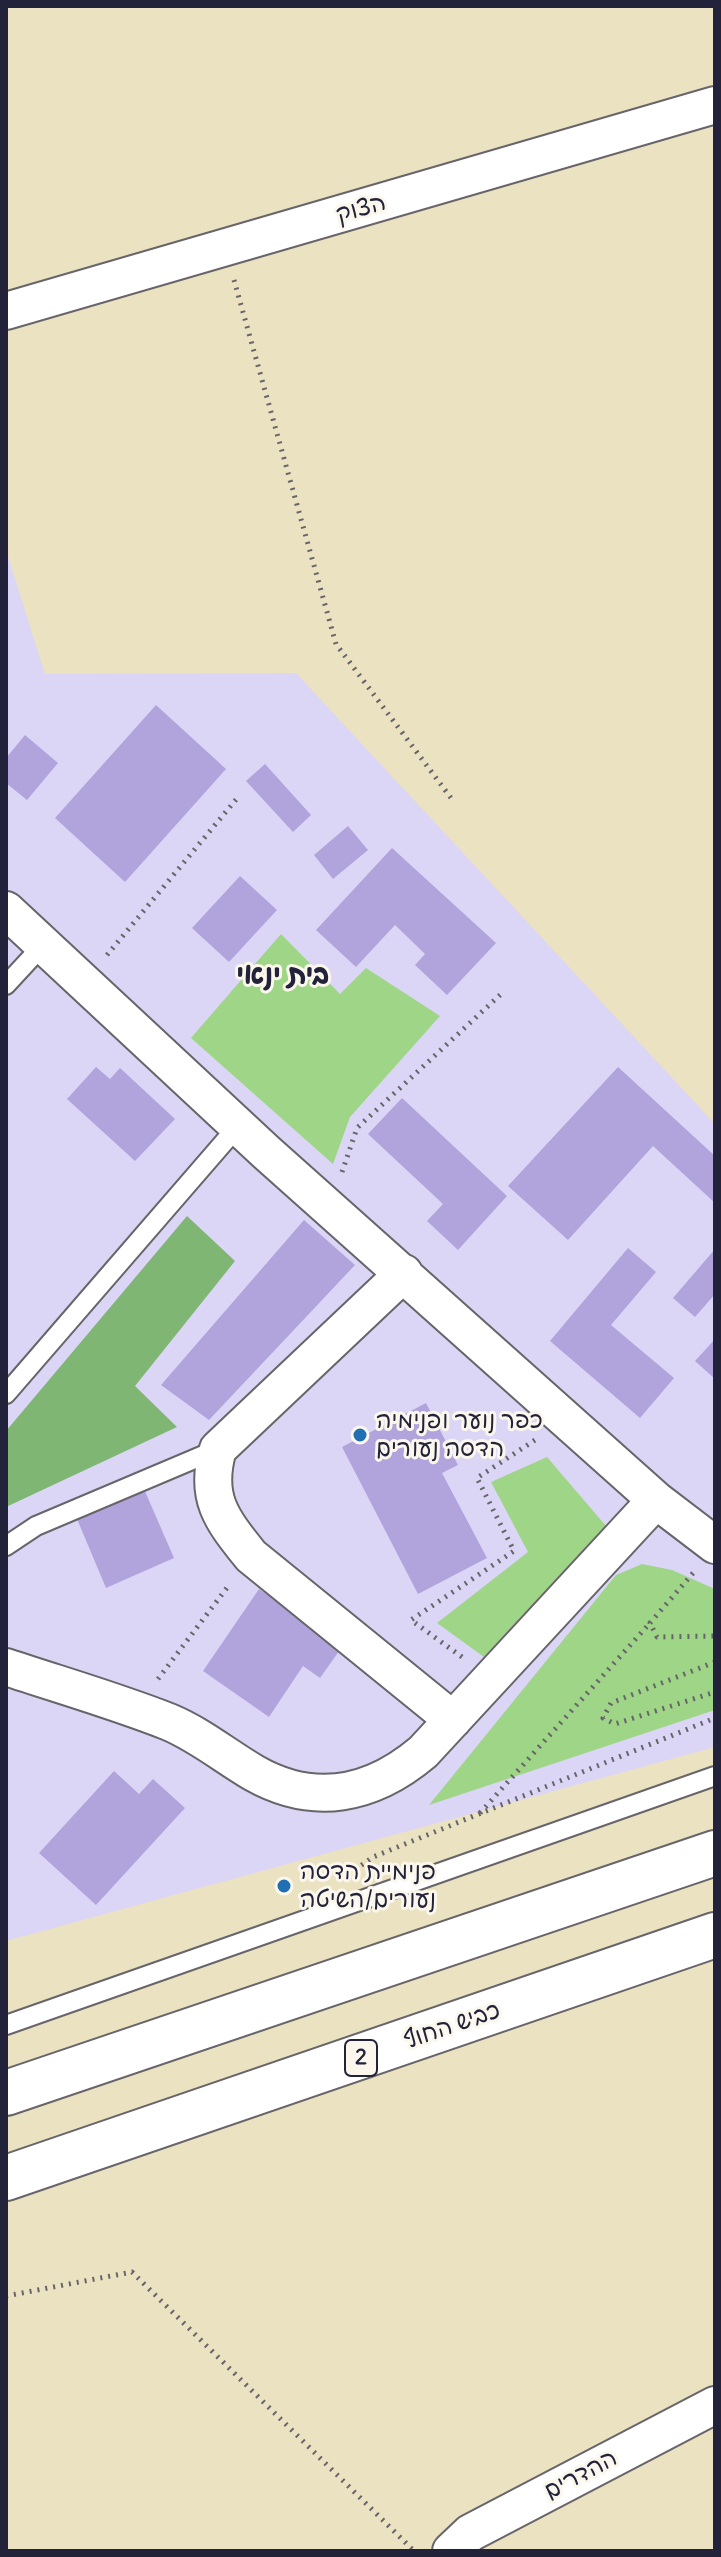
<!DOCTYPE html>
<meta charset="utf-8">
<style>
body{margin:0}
#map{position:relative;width:721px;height:2557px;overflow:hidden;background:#ebe2c1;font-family:Delius,sans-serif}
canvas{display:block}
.frame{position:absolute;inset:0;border:8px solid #22223b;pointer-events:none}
</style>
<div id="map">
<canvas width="721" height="2557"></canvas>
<div class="frame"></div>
</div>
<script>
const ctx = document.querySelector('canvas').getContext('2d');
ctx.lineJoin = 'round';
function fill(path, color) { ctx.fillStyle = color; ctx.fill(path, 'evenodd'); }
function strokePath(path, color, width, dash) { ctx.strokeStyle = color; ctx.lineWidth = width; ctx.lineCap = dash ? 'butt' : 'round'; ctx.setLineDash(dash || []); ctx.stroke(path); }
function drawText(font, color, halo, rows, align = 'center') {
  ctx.font = font + ' Delius,"Playpen Sans Hebrew",sans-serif'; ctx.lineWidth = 6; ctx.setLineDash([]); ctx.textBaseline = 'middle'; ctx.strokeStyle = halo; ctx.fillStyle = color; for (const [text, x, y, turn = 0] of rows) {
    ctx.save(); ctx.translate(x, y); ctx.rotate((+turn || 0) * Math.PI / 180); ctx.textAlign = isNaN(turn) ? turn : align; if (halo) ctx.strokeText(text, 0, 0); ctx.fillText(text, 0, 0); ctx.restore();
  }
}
fill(new Path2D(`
 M6 550 45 674 296 673 715 1124V1747L6 1941Z`), '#dcd6f6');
fill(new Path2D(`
 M281 934 340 994 366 968 440 1016 350 1117 333 1164 191 1038Z
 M547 1457 606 1526 484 1657 437 1623 528 1552 491 1482Z
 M642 1564 672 1570 715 1589V1710L429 1805 616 1575Z`), '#9fd586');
fill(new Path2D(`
 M187 1216 235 1261 135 1386 177 1427 6 1507V1431Z`), '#7fb673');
fill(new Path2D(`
 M156 705 226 769 125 882 55 818Z
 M25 735 58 763 27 800 6 783V758Z
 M265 764 311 815 293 832 246 781Z
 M348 826 368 850 333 879 314 855Z
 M392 848 496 943 447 995 415 965 425 954 395 925 356 967 316 930Z
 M240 876 277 910 229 962 192 928Z
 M96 1067 110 1079 120 1068 175 1119 135 1161 67 1099Z
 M618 1067 715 1156V1203L653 1146 568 1240 508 1186Z
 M402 1098 507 1196 458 1250 427 1221 443 1204 368 1134Z
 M304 1220 355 1265 209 1420 161 1385Z
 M628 1248 656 1272 611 1325 674 1378 640 1418 550 1341Z
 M715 1249V1294L695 1317 673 1298Z
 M715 1339V1379L695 1361Z
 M426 1403 458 1465 442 1473 487 1558 418 1594 342 1447Z
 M144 1489 174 1558 106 1588 77 1519Z
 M259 1589 342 1647 320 1678 303 1666 269 1717 203 1671Z
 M114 1771 139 1794 153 1779 185 1808 96 1905 39 1853Z`), '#b1a4dd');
const service = new Path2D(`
 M6 985 43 945
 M6 1394 238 1126
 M6 1546 36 1526 218 1449
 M6 2025 715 1776`);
const minor = new Path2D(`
 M6 311 715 105
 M6 910 266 1152 656 1500 715 1545
 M404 1273 218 1449C204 1497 221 1519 251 1556L453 1720
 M6 1667C60 1685 116 1701 169 1722 200 1735 225 1756 254 1773 314 1807 372 1795 423 1752L656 1500
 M451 2551 470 2533 715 2405`);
const motorway = new Path2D(`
 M6 2093 715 1853
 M6 2178 715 1935`);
strokePath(service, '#68656a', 22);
strokePath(minor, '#68656a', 40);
strokePath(motorway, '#68656a', 48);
strokePath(new Path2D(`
 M234 280 336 644 454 802
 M107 955 239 796
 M342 1172 357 1128 501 994
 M693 1573 650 1623 657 1637 715 1636
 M462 1657 411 1620 514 1551 477 1478 535 1440
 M715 1662 611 1703 603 1718 615 1724 715 1692
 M158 1679 229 1585
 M480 1813 650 1623
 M355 1870 373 1857 715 1718
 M6 2296 132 2272 414 2551`), '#68656a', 5, [2, 6]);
strokePath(service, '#fff', 18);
strokePath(minor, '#fff', 36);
strokePath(motorway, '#fff', 44);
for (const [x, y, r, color] of [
 [360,1435,8,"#1f6fb2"],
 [284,1886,8,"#1f6fb2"]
]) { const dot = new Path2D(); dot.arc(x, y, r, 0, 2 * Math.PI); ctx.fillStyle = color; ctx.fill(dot); strokePath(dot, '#fbf7ec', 3); }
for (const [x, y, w] of [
 [361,2058,32]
]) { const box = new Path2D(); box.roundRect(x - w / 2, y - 18, w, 36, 6); ctx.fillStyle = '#fbf7ec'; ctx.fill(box); strokePath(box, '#22223b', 2); }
drawText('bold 22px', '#22223b', null, [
 ["2",361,2058]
]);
drawText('24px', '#22223b', '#fbf7ec', [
 ["הצוק",361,209,-16],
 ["כביש החוף",452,2026,-19],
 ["ההדרים",581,2475,-28]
]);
drawText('24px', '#22223b', '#fbf7ec', [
 ["כפר נוער ופנימיה",376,1421],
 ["הדסה נעורים",376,1449],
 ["פנימיית הדסה",300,1872],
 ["נעורים/השיטה",300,1900]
], 'left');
drawText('bold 28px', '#22223b', '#fbf7ec', [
 ["בית ינאי",283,976]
]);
</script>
